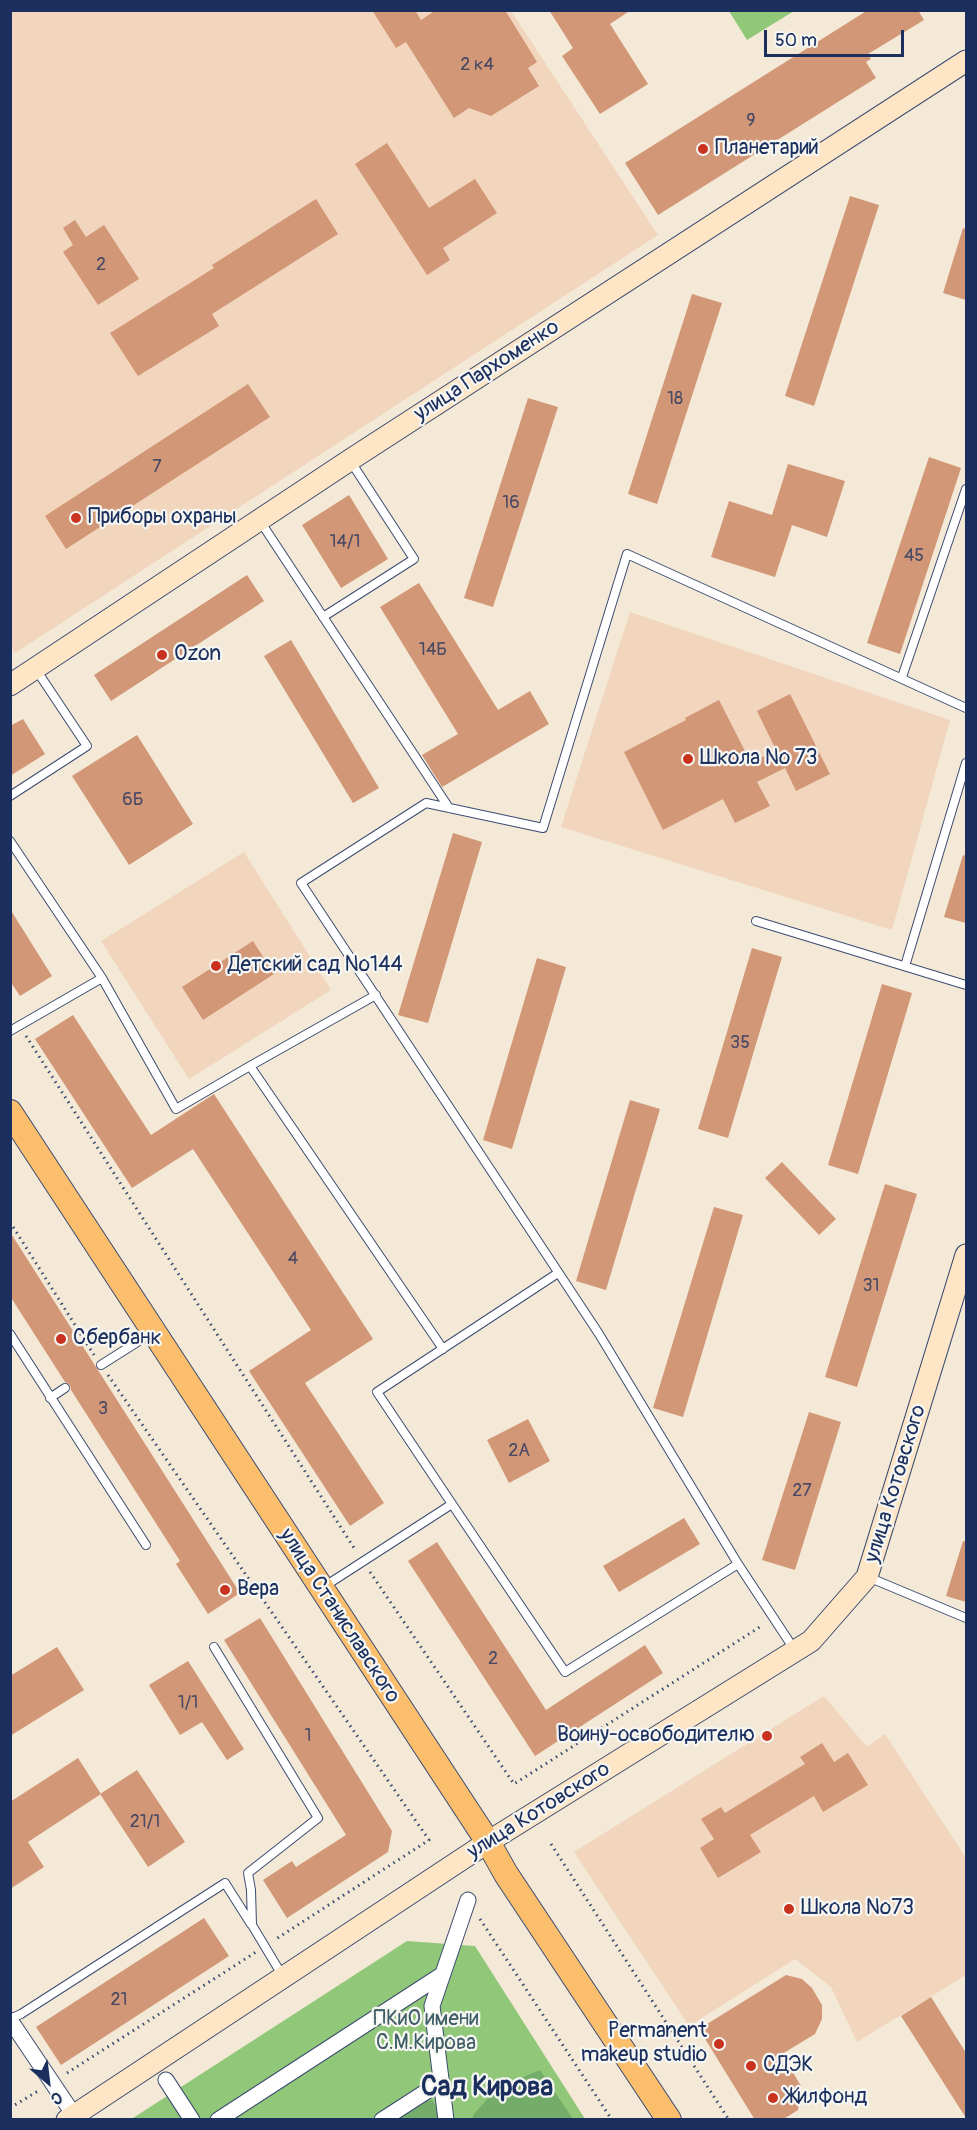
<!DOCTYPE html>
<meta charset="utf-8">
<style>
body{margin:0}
#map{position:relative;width:977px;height:2130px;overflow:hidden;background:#f3e9d6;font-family:Pangolin,sans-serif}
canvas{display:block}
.frame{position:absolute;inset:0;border:12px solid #1b2f5e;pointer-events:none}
.north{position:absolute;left:18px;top:2052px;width:60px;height:60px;-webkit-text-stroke:4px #f6f6f2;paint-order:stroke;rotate:152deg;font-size:16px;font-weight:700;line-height:24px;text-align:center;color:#1b2f5e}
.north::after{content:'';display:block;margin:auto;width:21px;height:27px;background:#1b2f5e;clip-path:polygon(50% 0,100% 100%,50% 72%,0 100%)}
.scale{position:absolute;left:764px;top:30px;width:140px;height:27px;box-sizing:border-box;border:3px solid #1b2f5e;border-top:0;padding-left:8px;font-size:18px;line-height:21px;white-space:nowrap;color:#1b2f5e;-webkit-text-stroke:4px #f6f6f2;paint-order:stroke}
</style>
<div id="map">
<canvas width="977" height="2130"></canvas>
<div class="frame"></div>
<div class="north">С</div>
<div class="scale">50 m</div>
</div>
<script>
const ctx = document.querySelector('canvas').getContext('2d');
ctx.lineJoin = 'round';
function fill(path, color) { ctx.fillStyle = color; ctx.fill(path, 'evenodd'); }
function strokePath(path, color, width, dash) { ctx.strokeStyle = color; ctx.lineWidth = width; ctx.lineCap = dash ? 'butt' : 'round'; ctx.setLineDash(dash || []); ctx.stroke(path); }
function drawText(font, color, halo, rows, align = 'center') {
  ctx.font = font + ' Pangolin,sans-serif'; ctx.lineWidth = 4.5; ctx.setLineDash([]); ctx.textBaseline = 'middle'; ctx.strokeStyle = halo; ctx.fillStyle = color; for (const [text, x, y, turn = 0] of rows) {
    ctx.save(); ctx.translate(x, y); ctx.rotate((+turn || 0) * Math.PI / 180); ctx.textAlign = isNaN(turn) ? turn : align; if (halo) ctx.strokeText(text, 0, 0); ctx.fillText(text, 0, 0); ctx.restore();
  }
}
fill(new Path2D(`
 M11 11H511L658 235 15 653 11 646Z
 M630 612 950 720 892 930 561 827Z
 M244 852 331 990 189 1079 101 941Z
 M824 1696 867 1747 885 1734 966 1858V1975L857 2042 831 1987 795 1959 689 2026 574 1852Z`), '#f1d5bd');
fill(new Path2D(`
 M729 11H794L747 40Z
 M407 1941 475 1946 585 2119 130 2120Z`), '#91c779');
fill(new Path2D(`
 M540 2070 573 2119H472L474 2114 497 2088Z
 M432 2100 436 2106 438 2119 395 2120 425 2101Z`), '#74ac69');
fill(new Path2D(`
 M372 10H415L421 20 436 10H505L537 62 528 68 539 86 491 116 469 108 454 118 406 42 396 48Z
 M549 10H631L610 24 648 84 600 114 562 56 573 48Z
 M868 10H918L924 20 868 54 871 59 866 62 876 78 658 215 625 163Z
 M387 143 429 208 475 179 497 213 443 248 450 260 427 275 355 164Z
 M850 196 879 205 814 406 785 396Z
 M316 199 338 234 212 314 219 326 138 376 110 333 214 268 212 265Z
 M75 220 86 237 104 225 139 279 98 305 63 252 73 245 63 228Z
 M963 228 966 229V300L943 293Z
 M692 294 722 303 657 504 628 494Z
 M248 384 270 417 66 549 45 516Z
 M528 398 558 407 493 607 464 598Z
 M929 457 961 468 900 654 867 643Z
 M788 464 845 481 827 537 792 525 775 577 711 557 729 501 772 515Z
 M349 495 388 559 341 588 302 525Z
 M247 575 264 601 111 701 94 675Z
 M419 583 498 710 530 691 549 724 442 787 422 755 458 734 380 607Z
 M291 640 379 788 353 803 264 656Z
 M790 694 830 774 796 791 785 768 757 782 770 806 735 823 723 799 663 830 624 752 686 720 685 718 719 700 751 763 776 750 757 711Z
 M23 719 45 754 10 776V726Z
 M137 735 193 824 129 865 72 776Z
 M453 833 482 842 428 1023 398 1015Z
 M963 855 966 856V923L944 917Z
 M10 909 52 976 20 996 10 981Z
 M253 941 274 974 203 1020 182 987Z
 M752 948 782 957 728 1138 698 1129Z
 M537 958 566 967 512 1149 483 1140Z
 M882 984 912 993 858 1174 828 1165Z
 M73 1015 151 1135 214 1094 373 1339 305 1383 384 1503 350 1526 249 1371 311 1330 193 1149 132 1188 35 1039Z
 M630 1100 660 1109 606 1290 576 1281Z
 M782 1162 836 1219 819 1235 765 1178Z
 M885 1184 917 1194 857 1387 825 1377Z
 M714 1207 743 1215 683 1417 653 1408Z
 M10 1232 240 1593 208 1614 176 1564 180 1561 71 1390 70 1385 65 1382 10 1296Z
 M809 1412 841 1422 795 1570 762 1560Z
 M528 1419 550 1461 509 1483 487 1440Z
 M684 1518 700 1544 619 1592 603 1566Z
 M963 1541 966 1542V1602L946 1596Z
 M437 1542 546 1710 645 1645 663 1673 535 1756 408 1561Z
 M260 1618 392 1831 388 1852 287 1918 263 1880 292 1861 296 1867 346 1835 224 1640Z
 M57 1647 84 1690 10 1736V1676Z
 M188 1661 244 1749 227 1760 202 1722 180 1735 149 1685Z
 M822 1743 834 1762 848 1753 868 1785 823 1812 814 1796 750 1835 761 1852 718 1878 700 1848 714 1839 701 1819 721 1807 725 1813 805 1764 800 1757Z
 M78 1758 101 1794 28 1842 44 1867 10 1889V1802Z
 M137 1770 185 1842 148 1867 100 1794Z
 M204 1918 229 1956 61 2065 36 2027Z
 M786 1975 802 1979 812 1988 822 2005V2019L815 2034 782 2054 801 2086 798 2110 782 2120H755L699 2029Z
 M931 1997 966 2053V2118L901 2016Z`), '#d29777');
const lane = new Path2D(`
 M260 521 449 808
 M323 617 414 559 351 462
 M902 677 966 489
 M10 796 87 746 35 668
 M10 841 102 978
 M756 921 966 985
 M905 966 966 763
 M376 995 250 1066 443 1349
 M10 1031 102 978 176 1109 250 1066
 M10 1334 146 1545
 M101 1365 150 1334
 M50 1398 65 1388
 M452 1504 377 1392 558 1273
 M868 1577 966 1618
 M325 1586 452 1504 565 1672 738 1564
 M214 1647 318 1818 248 1873 251 1890 252 1925 282 1975
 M794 1649 738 1564 599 1334 301 883 426 803 543 828 627 554 966 708
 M10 2019 21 2014 225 1883 251 1924`);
const street = new Path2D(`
 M10 2020 74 2115
 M166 2080 192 2120
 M218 2120 443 1974
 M382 2120 441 2082
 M446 2120 432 2006 468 1900`);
const secondary = new Path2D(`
 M10 685 350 460 966 61
 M67 2120 488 1842 811 1641 867 1577 966 1255`);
const primary = new Path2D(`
 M10 1112 488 1842 506 1874 669 2120`);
strokePath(lane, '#3b4b70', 10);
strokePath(street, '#3b4b70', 17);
strokePath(secondary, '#3b4b70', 23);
strokePath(primary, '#3b4b70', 26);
strokePath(new Path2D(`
 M26 1036 356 1551
 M10 1222 94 1355
 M108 1375 429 1840 276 1939
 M370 1572 514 1784 763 1625
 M551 1844 729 2120
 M480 1919 612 2120
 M67 2073 256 1952
 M10 2108 38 2091`), '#3b4b70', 3, [1.5, 4.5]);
strokePath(lane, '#fff', 8);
strokePath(street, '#fff', 15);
strokePath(secondary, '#fde5c5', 21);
strokePath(primary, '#fabe6d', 24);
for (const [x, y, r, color] of [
 [703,149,6,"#c8321e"],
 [76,518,6,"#c8321e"],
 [162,655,6,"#c8321e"],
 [688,759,6,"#c8321e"],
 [216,966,6,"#c8321e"],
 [61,1339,6,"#c8321e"],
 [225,1590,6,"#c8321e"],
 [767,1736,6,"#c8321e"],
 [789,1909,6,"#c8321e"],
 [719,2044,6,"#c8321e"],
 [751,2066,6,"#c8321e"],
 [773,2098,6,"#c8321e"]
]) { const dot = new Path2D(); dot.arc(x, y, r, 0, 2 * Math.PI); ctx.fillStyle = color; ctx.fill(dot); strokePath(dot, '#f6f6f2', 2); }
drawText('18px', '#494964', null, [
 ["2 к4",477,65],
 ["9",751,121],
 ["2",101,265],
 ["18",675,399],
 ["7",157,467],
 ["16",511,503],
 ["14/1",345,542],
 ["45",914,556],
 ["14Б",433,650],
 ["6Б",133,800],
 ["35",740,1043],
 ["4",293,1259],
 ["31",871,1286],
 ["3",103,1409],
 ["2А",519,1451],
 ["27",802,1491],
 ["2",493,1659],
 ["1/1",188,1703],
 ["1",308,1736],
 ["21/1",145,1822],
 ["21",119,2000]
]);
drawText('21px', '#1b2f5e', '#f6f6f2', [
 ["Планетарий",715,149],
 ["Приборы охраны",88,518],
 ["Ozon",174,655],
 ["Школа № 73",700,759],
 ["Детский сад №144",228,966],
 ["Сбербанк",73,1339],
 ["Вера",237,1590],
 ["Воину-освободителю",755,1736,"right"],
 ["Школа №73",801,1909],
 ["Permanent",707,2032,"right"],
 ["makeup studio",707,2056,"right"],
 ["СДЭК",763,2066],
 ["Жилфонд",785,2098]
], 'left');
drawText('21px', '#1b2f5e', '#f6f6f2', [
 ["улица Пархоменко",487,371,-33],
 ["улица Котовского",896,1484,-73],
 ["улица Станиславского",339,1616,57],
 ["улица Котовского",539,1811,-32]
]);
drawText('21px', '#3e5d66', '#f6f6f2', [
 ["ПКиО имени",426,2020],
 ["С.М.Кирова",426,2044]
]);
drawText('bold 27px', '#1b2f5e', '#f6f6f2', [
 ["Сад Кирова",487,2088]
]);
</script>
